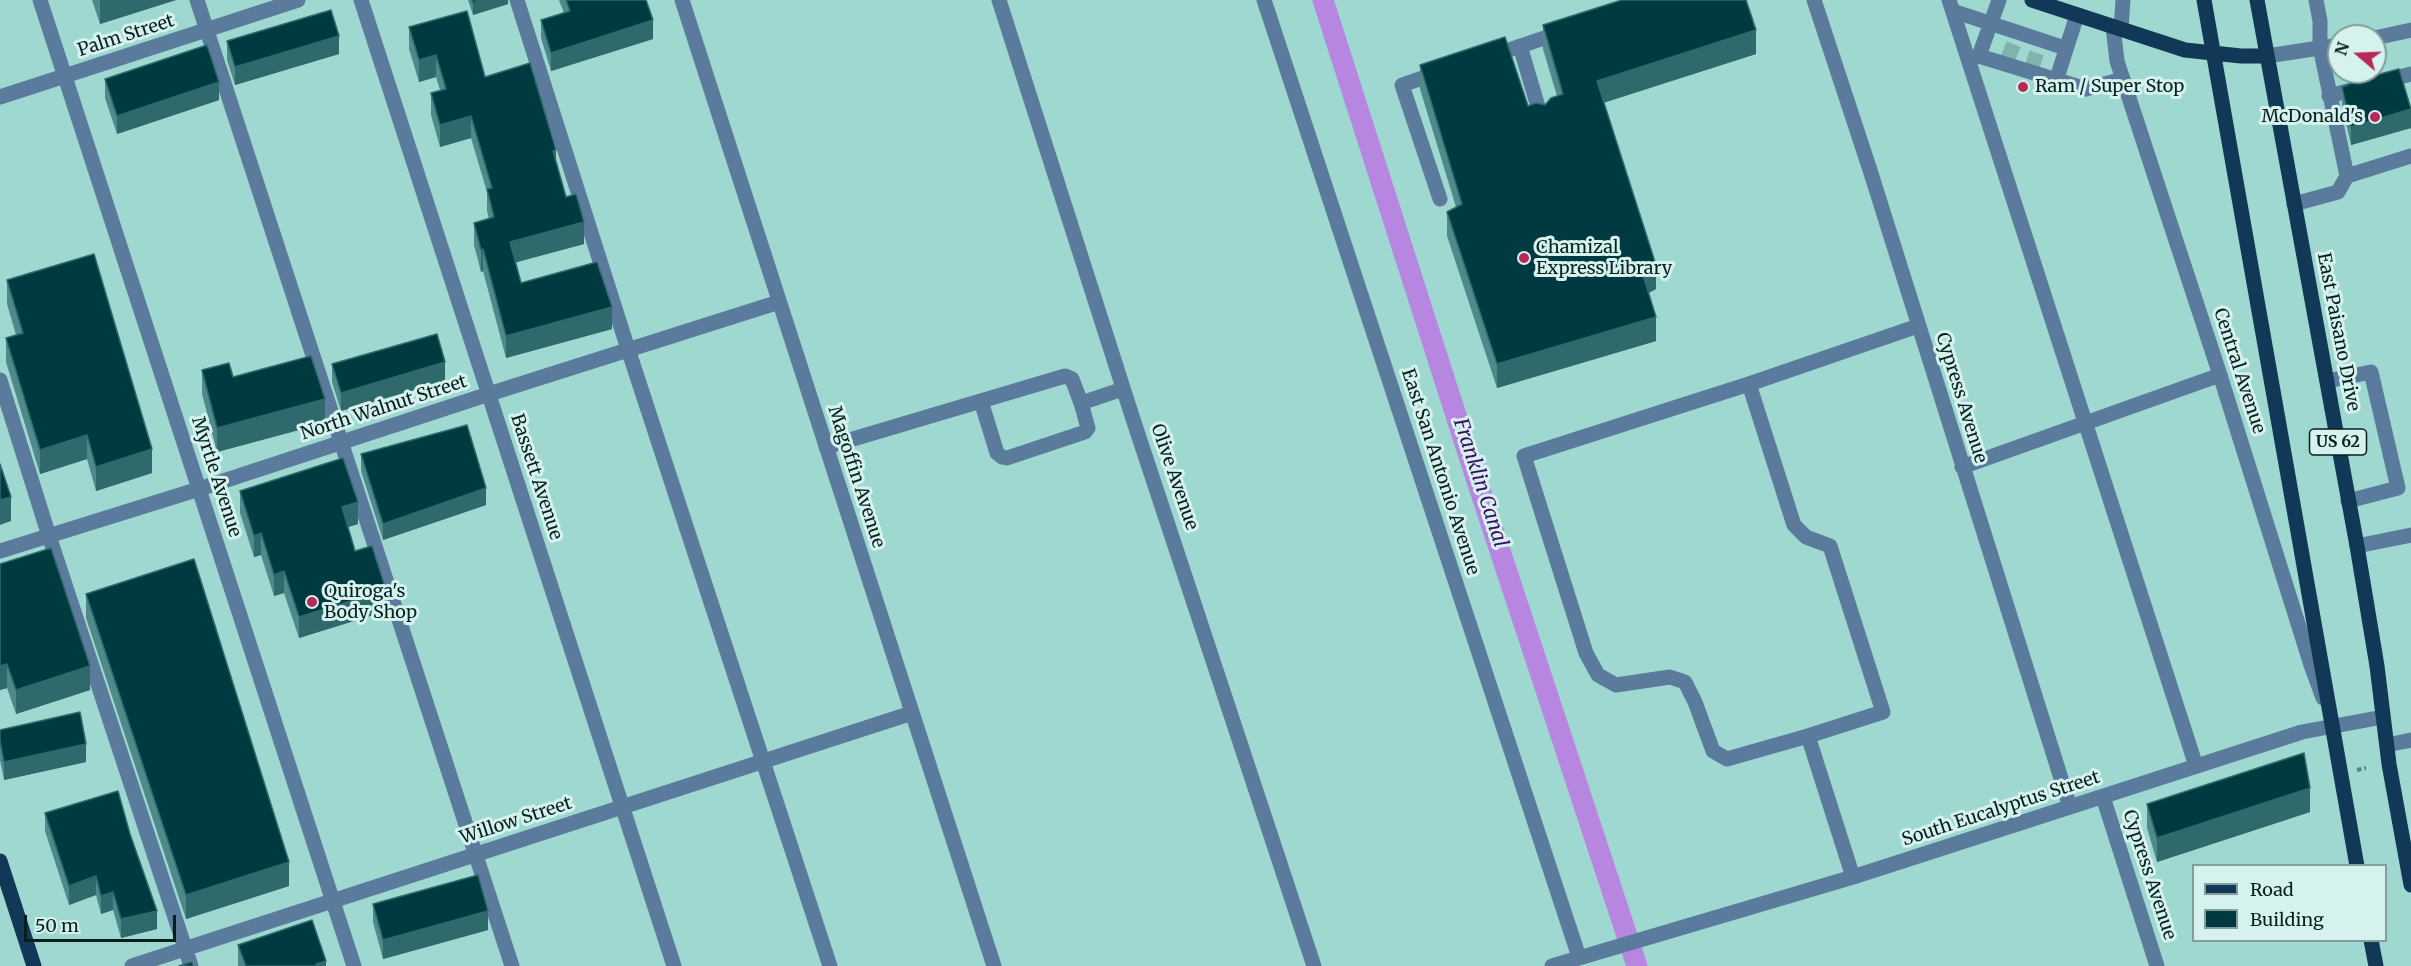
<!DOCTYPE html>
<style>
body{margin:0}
#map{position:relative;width:2411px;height:966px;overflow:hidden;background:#9ed8d1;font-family:Merriweather,serif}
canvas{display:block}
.legend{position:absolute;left:2192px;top:864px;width:195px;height:78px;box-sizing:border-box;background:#d6f2ef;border:2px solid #839e9b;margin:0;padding:8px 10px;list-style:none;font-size:18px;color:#071f1d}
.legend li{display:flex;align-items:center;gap:12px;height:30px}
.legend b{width:30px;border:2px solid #839e9b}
.north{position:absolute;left:2327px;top:24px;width:60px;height:60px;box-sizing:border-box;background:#d6f2ef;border:2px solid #839e9b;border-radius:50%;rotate:289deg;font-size:16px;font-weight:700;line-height:24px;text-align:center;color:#071f1d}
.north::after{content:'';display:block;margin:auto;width:21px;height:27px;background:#b82856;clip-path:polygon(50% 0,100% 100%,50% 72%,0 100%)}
.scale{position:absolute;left:24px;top:915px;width:152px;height:27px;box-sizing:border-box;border:3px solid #071f1d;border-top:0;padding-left:8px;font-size:18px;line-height:21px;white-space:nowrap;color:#071f1d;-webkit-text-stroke:4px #d6f2ef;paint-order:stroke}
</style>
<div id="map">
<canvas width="2411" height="966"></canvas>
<ul class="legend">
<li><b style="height:8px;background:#123857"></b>Road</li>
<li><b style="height:16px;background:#003a41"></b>Building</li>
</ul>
<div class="north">N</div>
<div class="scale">50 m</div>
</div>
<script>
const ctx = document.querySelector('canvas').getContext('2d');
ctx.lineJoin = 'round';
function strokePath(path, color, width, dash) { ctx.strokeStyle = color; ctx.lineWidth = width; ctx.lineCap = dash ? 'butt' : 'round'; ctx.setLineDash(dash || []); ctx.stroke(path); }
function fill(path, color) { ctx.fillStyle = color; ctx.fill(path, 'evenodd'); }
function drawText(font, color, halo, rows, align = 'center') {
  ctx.font = font + ' Merriweather,serif'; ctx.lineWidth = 6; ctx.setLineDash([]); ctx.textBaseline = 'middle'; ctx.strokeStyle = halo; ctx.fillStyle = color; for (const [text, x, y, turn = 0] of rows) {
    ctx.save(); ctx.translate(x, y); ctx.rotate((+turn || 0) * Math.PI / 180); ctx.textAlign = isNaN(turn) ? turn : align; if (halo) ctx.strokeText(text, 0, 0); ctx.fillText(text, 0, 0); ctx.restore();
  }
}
strokePath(new Path2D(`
 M1323 0 1477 481 1637 966`), '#b786e1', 21);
strokePath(new Path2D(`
 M2008 58 2015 41
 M2032 67 2038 49`), '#80b3ad', 15, [15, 8]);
strokePath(new Path2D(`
 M2357 770 2366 768`), '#59837f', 4, [4.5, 3]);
strokePath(new Path2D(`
 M40 0 354 966
 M197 0 512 966
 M361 0 674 966
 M517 0 628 349 830 966
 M682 0 994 966
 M999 0 1133 419 1314 966
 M1264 0 1579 957
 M1814 0 1870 170 2070 807
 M1949 0 2196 766
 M2316 0 2320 21V47L2347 176
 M1953 11 2065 48
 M2113 27 2117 61 2220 375 2311 665 2323 698
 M2121 30 2123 0
 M2375 38 2411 30
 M1520 46 1542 120
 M1491 56 1562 32
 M1979 56 1999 0
 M2267 56 2339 45
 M1969 59 1979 56 2086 89 2123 79
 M1437 73 1402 85 1440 199
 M2056 81 2077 15
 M2329 96 2411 74
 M0 97 298 0
 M2294 204 2338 192 2347 176 2411 156
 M0 380 49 536 191 966
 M2327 381 2371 372 2398 488 2348 501
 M1749 384 1794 525 1806 537 1830 546 1883 712 1808 736 1853 877
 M981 401 997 453 1002 457 1007 458 1085 432 1088 428 1081 403
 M826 447 1065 376 1072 379 1081 403 1123 389
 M1962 467 2220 375
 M2357 546 2411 535
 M0 551 199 489 489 394 779 302
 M1808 736 1727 759 1713 751 1695 702 1685 682 1670 677 1616 685 1598 675 1586 653 1524 456 1749 384 1918 326
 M2387 745 2411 740
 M2103 797 2157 966
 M132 966 912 713
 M1552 966 1853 877 2302 732 2383 717`), '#5a7b9b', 15);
strokePath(new Path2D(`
 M2032 0 2185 50 2241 56H2267
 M2204 0 2357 866
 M2257 0 2357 546 2377 666 2389 764 2411 885
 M0 861 34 966
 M2371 940 2376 966`), '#123857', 15);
fill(new Path2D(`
 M92 0H176L100 24Z
 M468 0H508V4L473 15Z
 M559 0H646L653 39 551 71 541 38V20L564 13Z
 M1543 25 1756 54 1604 102 1656 289 1649 293 1656 341 1497 388 1447 236V212L1456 207 1420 89V65L1528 106 1545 105 1557 96 1543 49Z
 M409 27 485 77 556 163 566 197 584 244 516 262 521 283 612 329 506 358 483 271 481 272 474 245V223L489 219 487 211V192L471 138 440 147 431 115V93L440 90 436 77 419 82 409 49Z
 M227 41 339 54 235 85 227 60Z
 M105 79 219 100 117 134 105 98Z
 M2350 82 2411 128 2351 145 2342 105V87L2350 85Z
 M7 280 152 473 96 491 87 459 40 474 6 362V338L16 335 7 304Z
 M332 364 445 381 341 411 332 382Z
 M202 370 233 377 325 423 217 452 202 394Z
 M361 454 486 505 383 540 361 471Z
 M240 491 358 524 348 527 355 551 386 611 299 638 284 593 274 596 261 555 254 557 240 513Z
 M0 564 90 690 16 714 7 688 0 690Z
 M86 594 289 886 186 919 86 618Z
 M0 730 86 762 4 780 0 760Z
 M2147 804 2310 812 2157 862 2147 828Z
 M45 813 157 929 121 938 113 910 101 914 96 895 69 905 45 831Z
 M373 904 488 930 383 959 373 922Z
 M238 945 326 966H238Z`), '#4f8989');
fill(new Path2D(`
 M100 0H176L100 24Z
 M482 0H508V4L473 15V3Z
 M653 20V39L551 71V53Z
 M1756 30V54L1597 105V81Z
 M339 36V54L235 85V67Z
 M436 55V77L419 82V60Z
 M219 82V100L117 134V116Z
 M2411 109V128L2351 145V127Z
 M471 116V138L440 147V125Z
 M556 150V172L553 151Z
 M584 222V244L510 264V242Z
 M483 249V271L481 272V250Z
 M1656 265V289L1642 296V272Z
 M612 307V329L506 358V336Z
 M1656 317V341L1497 388V364Z
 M445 362V381L341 411V393Z
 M325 399V423L217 452V428Z
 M87 435V459L40 474V450Z
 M152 449V473L96 491V467Z
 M486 488V505L383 540V524Z
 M11 497V521L0 525V500Z
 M358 502V524L342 529V507Z
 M261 533V555L254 557V536Z
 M284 571V593L274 596V575Z
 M386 590V611L299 638V617Z
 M7 664V688L0 690V666Z
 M90 666V690L16 714V690Z
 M86 744V762L4 780V762Z
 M2310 788V812L2157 862V838Z
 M289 862V886L186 919V895Z
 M96 876V895L69 905V886Z
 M113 892V910L101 914V896Z
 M157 911V929L121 938V919Z
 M488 911V930L383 959V940Z
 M326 961V966H316V964Z`), '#2f696c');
const building = new Path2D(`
 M472 0H482L473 3Z
 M566 0H646L653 20 551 53 541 20 570 11Z
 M1622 0H1746L1756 30 1597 81 1656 265 1642 272 1656 317 1497 364 1447 212 1462 204 1420 65 1505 37 1528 106 1536 103 1545 105 1551 98 1563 94 1543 25Z
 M331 10 339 36 235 67 227 41Z
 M467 11 485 77 530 63 556 150 553 151 566 197 576 194 584 222 510 242 521 283 597 262 612 307 506 336 483 249 481 250 474 223 494 217 487 189 492 188 471 116 440 125 431 93 446 89 436 55 419 60 409 27Z
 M207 45 219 82 117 116 105 79Z
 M2399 69 2411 109 2351 127 2342 87 2350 84V82Z
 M94 254 152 449 96 467 87 435 40 450 6 338 23 333 7 280Z
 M437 334 445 362 341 393 332 364Z
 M311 356 325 399 217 428 202 370 229 363 233 377Z
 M467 425 486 488 383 524 361 454Z
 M343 458 358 502 342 507 355 551 372 546 386 590 299 617 284 571 274 575 261 533 254 536 240 491Z
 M0 464 11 497 0 500Z
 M51 548 90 666 16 690 7 664 0 666V564Z
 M194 559 289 862 186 895 86 594Z
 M80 712 86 744 4 762 0 741V730Z
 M2304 753 2310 788 2157 838 2147 804Z
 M118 791 130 834 157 911 121 919 113 892 101 896 96 876 69 886 45 813Z
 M478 875 488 911 383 940 373 904Z
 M312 920 326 961 316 964V966H246L238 945Z
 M192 962 193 966H179Z`);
fill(building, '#003a41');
strokePath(building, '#2f696c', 1.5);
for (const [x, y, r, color] of [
 [2023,87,6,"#b82856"],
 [2375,117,6,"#b82856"],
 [1524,258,6,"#b82856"],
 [312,602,6,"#b82856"]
]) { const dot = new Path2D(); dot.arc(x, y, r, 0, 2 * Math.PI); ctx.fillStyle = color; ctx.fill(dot); strokePath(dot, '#d6f2ef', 2); }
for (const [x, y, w] of [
 [2338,442,57]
]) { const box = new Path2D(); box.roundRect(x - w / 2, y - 13, w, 26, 4.5); ctx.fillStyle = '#d6f2ef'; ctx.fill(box); strokePath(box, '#071f1d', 1.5); }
drawText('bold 16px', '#071f1d', null, [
 ["US 62",2338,442]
]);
drawText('18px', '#071f1d', '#d6f2ef', [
 ["Palm Street",126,36,-18],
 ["East Paisano Drive",2338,332,79],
 ["Central Avenue",2239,371,72],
 ["Cypress Avenue",1961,398,73],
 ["North Walnut Street",384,408,-18],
 ["East San Antonio Avenue",1440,472,72],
 ["Myrtle Avenue",216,477,72],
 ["Bassett Avenue",536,477,72],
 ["Magoffin Avenue",856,477,72],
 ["Olive Avenue",1174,477,71],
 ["South Eucalyptus Street",2001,809,-18],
 ["Willow Street",516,821,-18],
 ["Cypress Avenue",2149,875,72]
]);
drawText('18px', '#071f1d', '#d6f2ef', [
 ["Ram / Super Stop",2035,87],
 ["McDonald's",2363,117,"right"],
 ["Chamizal",1536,248],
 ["Express Library",1536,269],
 ["Quiroga's",324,592],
 ["Body Shop",324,613]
], 'left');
drawText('italic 20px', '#3e0b5e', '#d6f2ef', [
 ["Franklin Canal",1480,483,72]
]);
</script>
